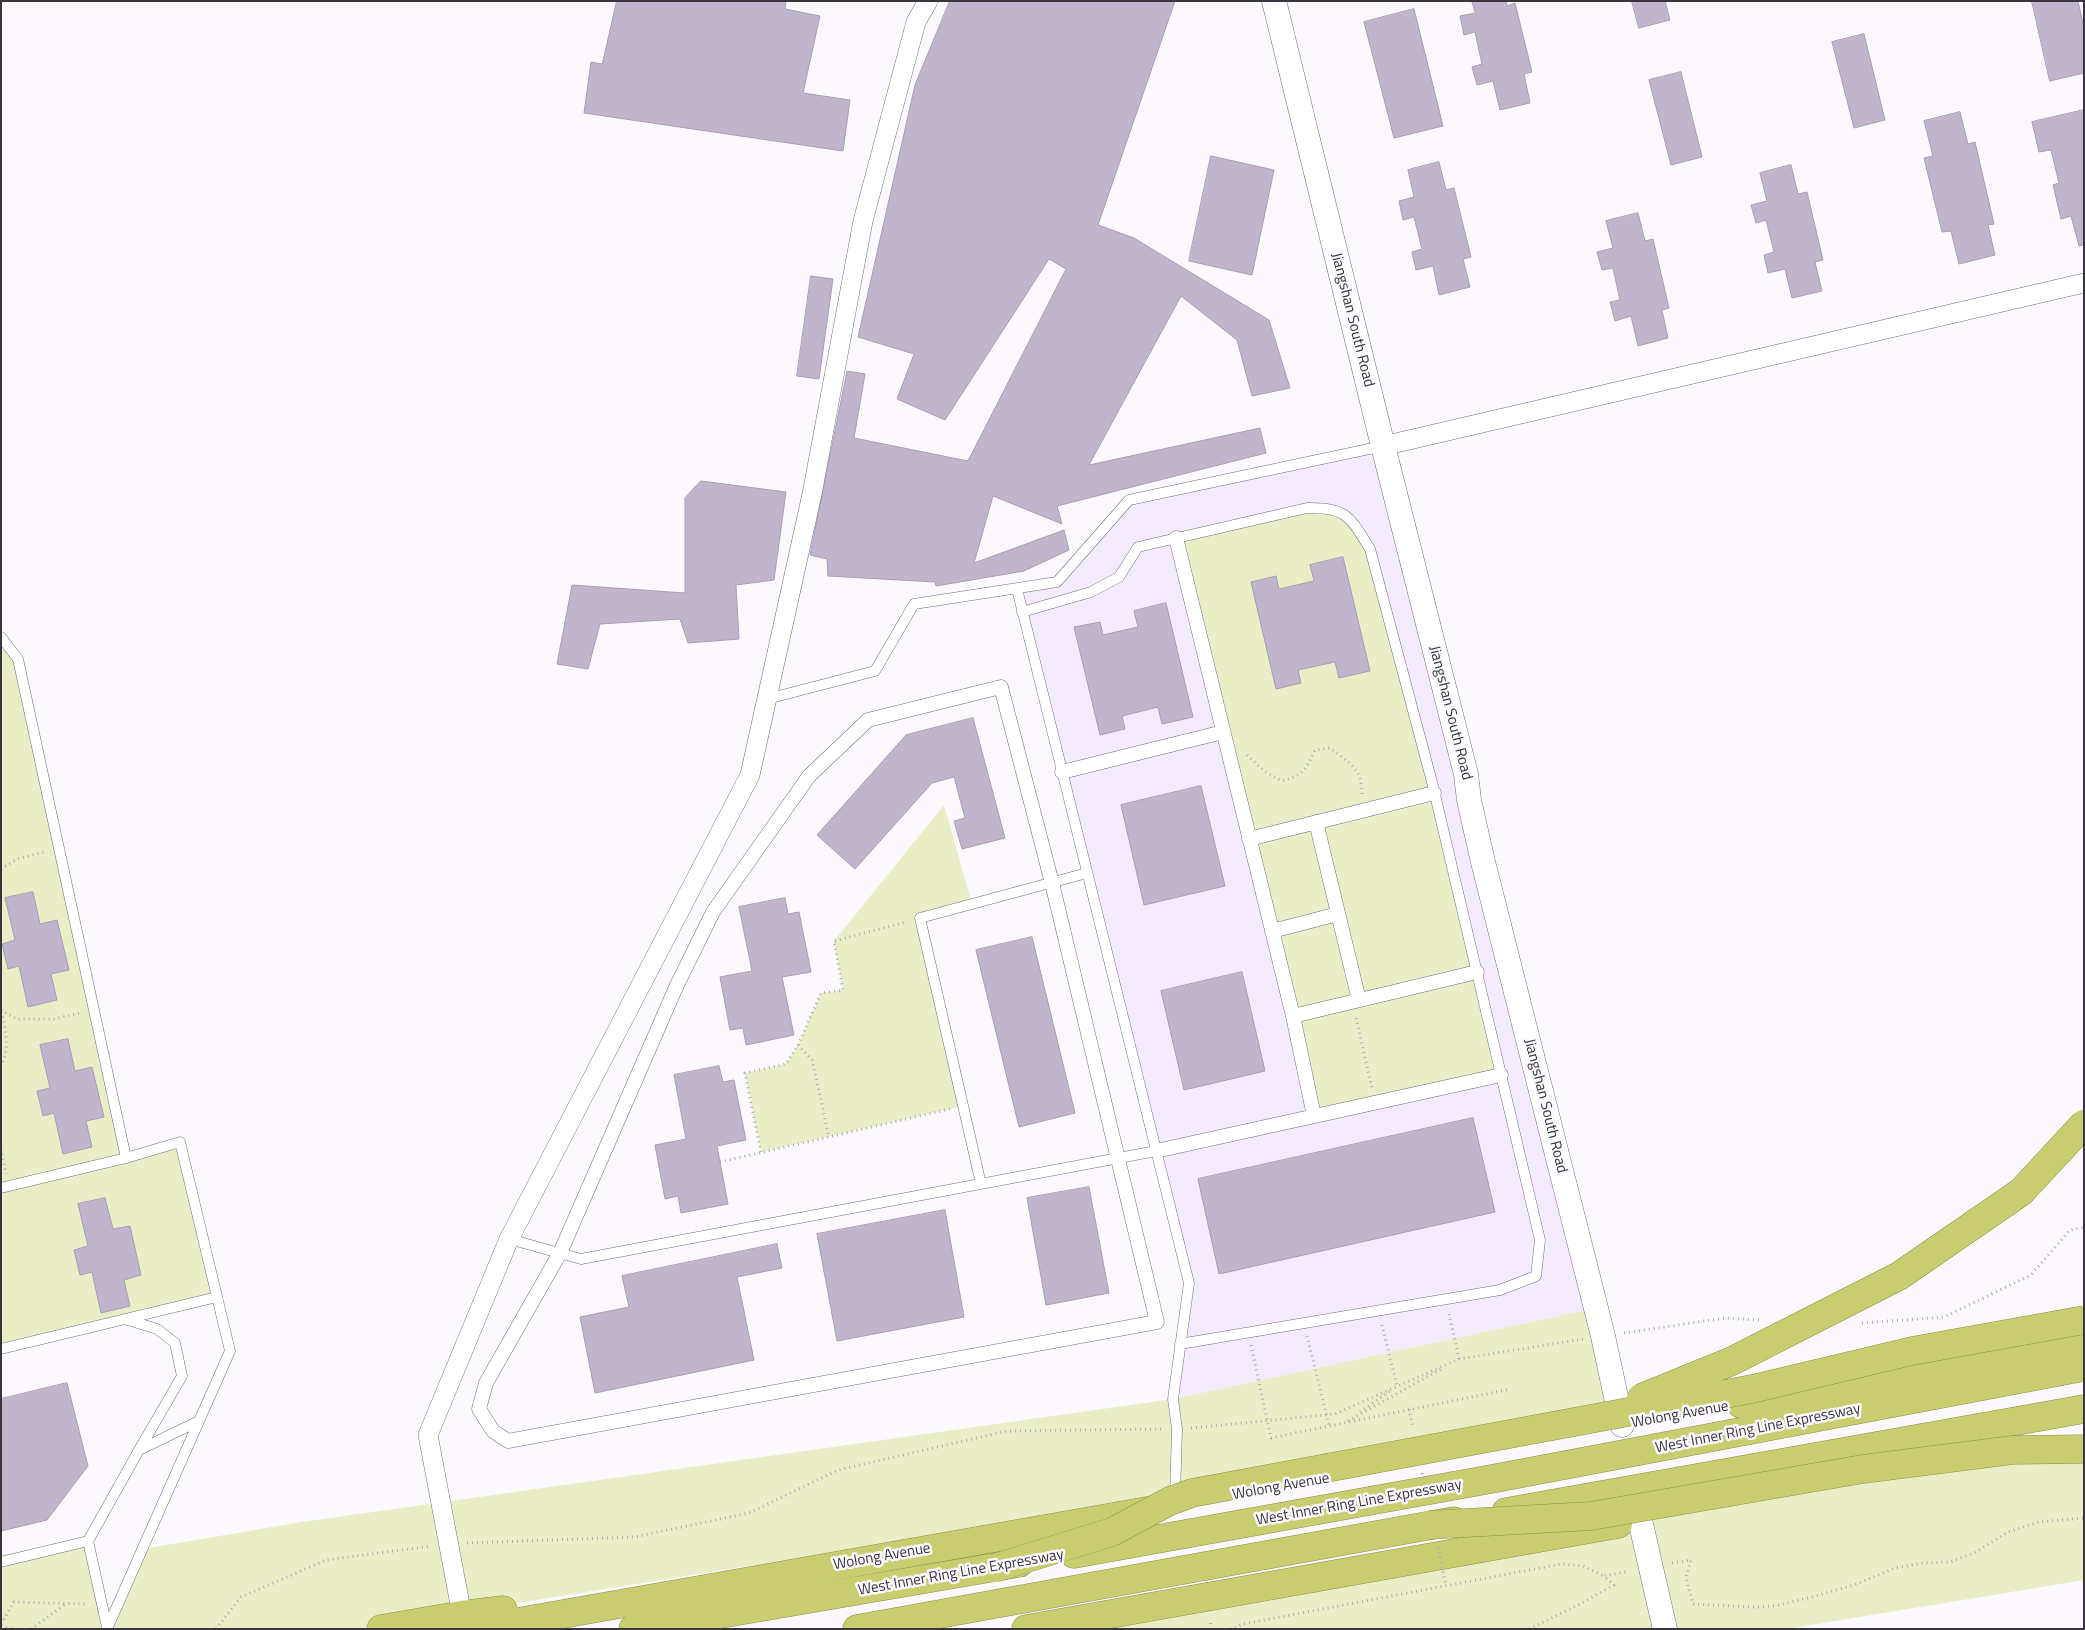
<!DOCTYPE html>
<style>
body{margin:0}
#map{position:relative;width:2085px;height:1630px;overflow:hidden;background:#fbf9fe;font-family:"Titillium Web",sans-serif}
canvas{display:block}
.frame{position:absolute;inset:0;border:2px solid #39353e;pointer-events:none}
</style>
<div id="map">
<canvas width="2085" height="1630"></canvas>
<div class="frame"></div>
</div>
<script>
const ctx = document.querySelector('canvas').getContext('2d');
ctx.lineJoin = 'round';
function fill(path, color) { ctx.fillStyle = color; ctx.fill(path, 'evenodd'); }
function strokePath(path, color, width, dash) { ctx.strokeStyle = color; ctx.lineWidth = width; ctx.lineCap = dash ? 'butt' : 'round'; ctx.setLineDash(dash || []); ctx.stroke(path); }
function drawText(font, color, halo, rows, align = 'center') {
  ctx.font = font + ' "Titillium Web",sans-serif'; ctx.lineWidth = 5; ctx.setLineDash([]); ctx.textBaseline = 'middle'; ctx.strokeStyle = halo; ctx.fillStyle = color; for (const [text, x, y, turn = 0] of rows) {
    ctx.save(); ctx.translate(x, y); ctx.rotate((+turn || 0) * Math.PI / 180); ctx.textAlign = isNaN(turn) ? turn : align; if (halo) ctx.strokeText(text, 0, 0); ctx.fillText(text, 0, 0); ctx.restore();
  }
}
fill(new Path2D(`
 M1383 446 1596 1308 1173 1399 1189 1283 1017 589 1057 582 1129 500Z`), '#f4ebff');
fill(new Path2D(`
 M1307 508 1350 519 1370 549 1501 1075 1314 1116 1176 538Z
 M1 637 18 659 126 1158 180 1142 217 1297 1 1349Z
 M944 805 972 904 920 918 963 1106 761 1152 745 1073 786 1064 798 1045 821 993 843 990 834 941Z
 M1596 1308 1622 1425 357 1629H1V1555L88 1541 107 1626 142 1549 302 1522 1173 1399Z
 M2027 1452 2084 1454V1580L1787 1629H1026Z`), '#eaeec6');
const building = new Path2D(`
 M617 1H786L785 9 820 16 803 93 850 100 843 151 584 113 591 62 602 64Z
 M950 1H1175L1098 225 1134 238 1269 320 1290 388 1252 396 1237 340 1181 296 1089 465 1260 428 1266 453 1057 506 1062 524 993 496 974 563 1064 530 1069 550 1024 571 936 586 935 582 828 576 827 559 810 555 847 371 865 374 854 438 968 461 1066 269 1049 259 945 420 897 399 914 354 858 337 915 85Z
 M1472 1H1506L1507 6 1515 3 1532 72 1524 74 1530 103 1500 110 1493 81 1477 85 1472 67 1482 64 1475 32 1464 35 1460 16 1475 13Z
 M1632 1H1665L1670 20 1639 28Z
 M2032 1H2078L2084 27V73L2050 81Z
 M1414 9 1443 126 1394 138 1364 22Z
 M1864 34 1885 120 1854 128 1832 42Z
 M1681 72 1702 157 1671 165 1649 80Z
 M2084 110V245L2079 246 2071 216 2061 219 2053 185 2059 183 2051 150 2039 152 2032 122Z
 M1960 112 1968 144 1975 142 1994 224 1988 225 1995 255 1959 264 1951 231 1942 232 1924 158 1933 156 1924 121Z
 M1211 156 1274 170 1252 275 1189 261Z
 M1439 162 1446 190 1454 188 1471 257 1463 259 1470 287 1439 295 1433 266 1416 270 1412 252 1422 249 1414 217 1403 220 1399 201 1414 197 1408 170Z
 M1791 165 1798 194 1807 192 1823 260 1815 262 1822 291 1792 298 1785 269 1768 273 1764 255 1774 252 1766 220 1756 223 1751 205 1767 201 1760 173Z
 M1638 213 1645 241 1653 239 1669 308 1662 310 1668 338 1638 346 1631 316 1615 321 1610 302 1620 300 1613 268 1602 270 1597 252 1613 248 1606 221Z
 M811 276 833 279 819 379 797 376Z
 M701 481 786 492 774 580 736 585 739 639 688 643 680 619 600 624 588 669 557 664 572 585 685 593V498Z
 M1343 557 1370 671 1339 678 1335 662 1298 670 1301 683 1276 689 1251 582 1276 576 1279 589 1314 581 1310 565Z
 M1166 603 1193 717 1162 724 1158 707 1122 716 1125 729 1100 735 1074 627 1100 622 1103 635 1138 627 1134 611Z
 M973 718 1005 838 962 849 954 821 965 818 954 777 932 783 855 869 817 835 906 735Z
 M1201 786 1225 886 1144 905 1121 805Z
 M33 892 40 924 57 920 69 970 51 974 57 1000 28 1007 19 966 8 969 2 944 15 940 5 898Z
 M785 898 788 914 799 912 811 972 782 977 794 1035 746 1045 743 1028 730 1030 720 977 752 971 739 907Z
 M1032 937 1075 1113 1019 1127 976 950Z
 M1242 972 1265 1071 1184 1090 1161 991Z
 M68 1039 75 1071 92 1067 104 1117 86 1121 92 1147 63 1154 54 1113 43 1116 37 1091 50 1088 40 1045Z
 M719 1066 723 1082 734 1080 746 1140 717 1146 728 1204 681 1213 678 1196 665 1199 655 1145 686 1139 674 1075Z
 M1473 1118 1495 1212 1219 1274 1198 1179Z
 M1089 1187 1109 1293 1046 1305 1027 1198Z
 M105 1198 113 1229 130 1226 141 1275 124 1280 130 1306 101 1313 92 1272 80 1275 74 1250 88 1246 78 1204Z
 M945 1210 964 1317 837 1341 817 1234Z
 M777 1244 782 1268 737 1277 754 1360 595 1393 580 1317 629 1307 622 1276Z
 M67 1383 88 1466 47 1520 1 1531V1399Z`);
fill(building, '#c0b5cd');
strokePath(building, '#a89eb5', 1);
const service = new Path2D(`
 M1017 589 1189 1283 1173 1399 1177 1429 1175 1497
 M1022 612 1091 592 1119 577 1138 547 1307 508C1347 507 1350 517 1370 549L1432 782 1540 1240 1536 1276 1500 1290 1180 1344
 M1 637 18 659 126 1158 180 1142 230 1351 107 1629
 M767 699 875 671 914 604 1057 582 1129 500 1383 446
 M981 1184 920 918 1087 873
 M1 1188 126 1158
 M509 1239 581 1259 1156 1151
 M125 1319 157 1329 175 1343 182 1376 139 1450 199 1421
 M1 1349 217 1297
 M1 1562 88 1541
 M107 1627 88 1541 139 1450`);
const pedestrian = new Path2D(`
 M1176 538 1293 1016 1314 1116
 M1001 687 1052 883 1157 1322 508 1441 493 1431 479 1409 486 1383 560 1253 677 985 713 912 809 776 868 720Z
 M1062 772 1223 732
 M1316 822 1359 1000
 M1249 839 1434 793
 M1272 931 1338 914
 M1293 1016 1477 972
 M1156 1151 1501 1075`);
const minor = new Path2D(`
 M1383 446 2084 283
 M462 1615 428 1435 509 1239 750 775 812 494 863 221 916 22 928 1`);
const tertiary = new Path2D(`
 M1274 1 1383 446 1466 774 1469 800 1483 862 1603 1336 1622 1425
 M1640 1520 1665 1629`);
const trunk = new Path2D(`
 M1741 1404 2084 1341
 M1506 1512 2084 1409
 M1074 1554 1486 1480 2084 1367
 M381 1629 462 1615 503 1610
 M478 1629 1147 1511
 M633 1629 1019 1563
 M857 1629 1454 1521
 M1026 1629 1618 1524`);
strokePath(service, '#756c82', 11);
strokePath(pedestrian, '#756c82', 15);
strokePath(minor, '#756c82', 20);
strokePath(tertiary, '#756c82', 25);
strokePath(trunk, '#8e9147', 29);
strokePath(new Path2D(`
 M1247 755 1264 771 1282 781C1303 775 1306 770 1315 750L1330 748C1350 763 1362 768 1362 795
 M1 869 17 859 44 852
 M1 1010 17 1019H54L81 1013
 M1 1012C6 1028 10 1052 1 1065
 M1356 1018 1372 1088
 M798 1045 812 1060 829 1137
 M1 1149 6 1174
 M761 1152 745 1073 786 1064 798 1045 821 993 843 990 834 941 906 922
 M720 1162 950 1109
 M1449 1314 1459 1359
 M1862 1323 1944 1317 2031 1275 2070 1230 2084 1227
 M1382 1325 1397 1386
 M1624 1333 1725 1318 1759 1320
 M1307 1336 1329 1425
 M1251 1345 1271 1438 1511 1389
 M1360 1412 1390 1391
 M1348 1421 1443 1368
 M1191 1428 1335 1414 1459 1359 1583 1339
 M467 1543 634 1537 749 1513 838 1470 1007 1431 1162 1429
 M1672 1563 1691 1560 1686 1578 1693 1604 1754 1607 1775 1606 1812 1597 1854 1585 1895 1568 1923 1563 1950 1562 1974 1553 2008 1532 2039 1522 2084 1518
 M1 1624 14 1602 87 1604
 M1 1626 13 1629
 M31 1629 67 1603
 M216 1629 241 1597 326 1560 431 1546
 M1210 1629 1211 1620
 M1230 1629 1243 1624 1561 1564 1583 1566 1604 1576
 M1529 1629 1580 1604 1614 1585 1604 1576 1629 1571`), '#aeabb1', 3, [1, 4]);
strokePath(service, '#fff', 10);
strokePath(pedestrian, '#fff', 14);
strokePath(minor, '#fff', 19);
strokePath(tertiary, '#fff', 24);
strokePath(trunk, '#c8ce70', 28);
const trunkBridge = new Path2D(`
 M1641 1398 1732 1361 1899 1276 2021 1192 2084 1124
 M1429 1525 1591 1516 1863 1469 2013 1450 2084 1449
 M995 1568 1112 1532 1170 1501 1192 1493 1752 1389 1912 1351 2084 1320`);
strokePath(trunkBridge, '#8e9147', 29, []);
strokePath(new Path2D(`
 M1409 1409 1413 1428
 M1422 1473 1428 1502
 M1438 1547 1446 1586`), '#aeabb1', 3, [1, 4]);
strokePath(trunkBridge, '#c8ce70', 28);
drawText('15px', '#39353e', '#fbf9fe', [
 ["Jiangshan South Road",1352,320,76],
 ["Jiangshan South Road",1450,713,76],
 ["Jiangshan South Road",1545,1106,76],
 ["Wolong Avenue",1680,1415,-10],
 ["West Inner Ring Line Expressway",1758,1429,-11],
 ["Wolong Avenue",1281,1487,-10],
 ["West Inner Ring Line Expressway",1359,1503,-10],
 ["Wolong Avenue",882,1557,-10],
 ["West Inner Ring Line Expressway",961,1573,-10]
]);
</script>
